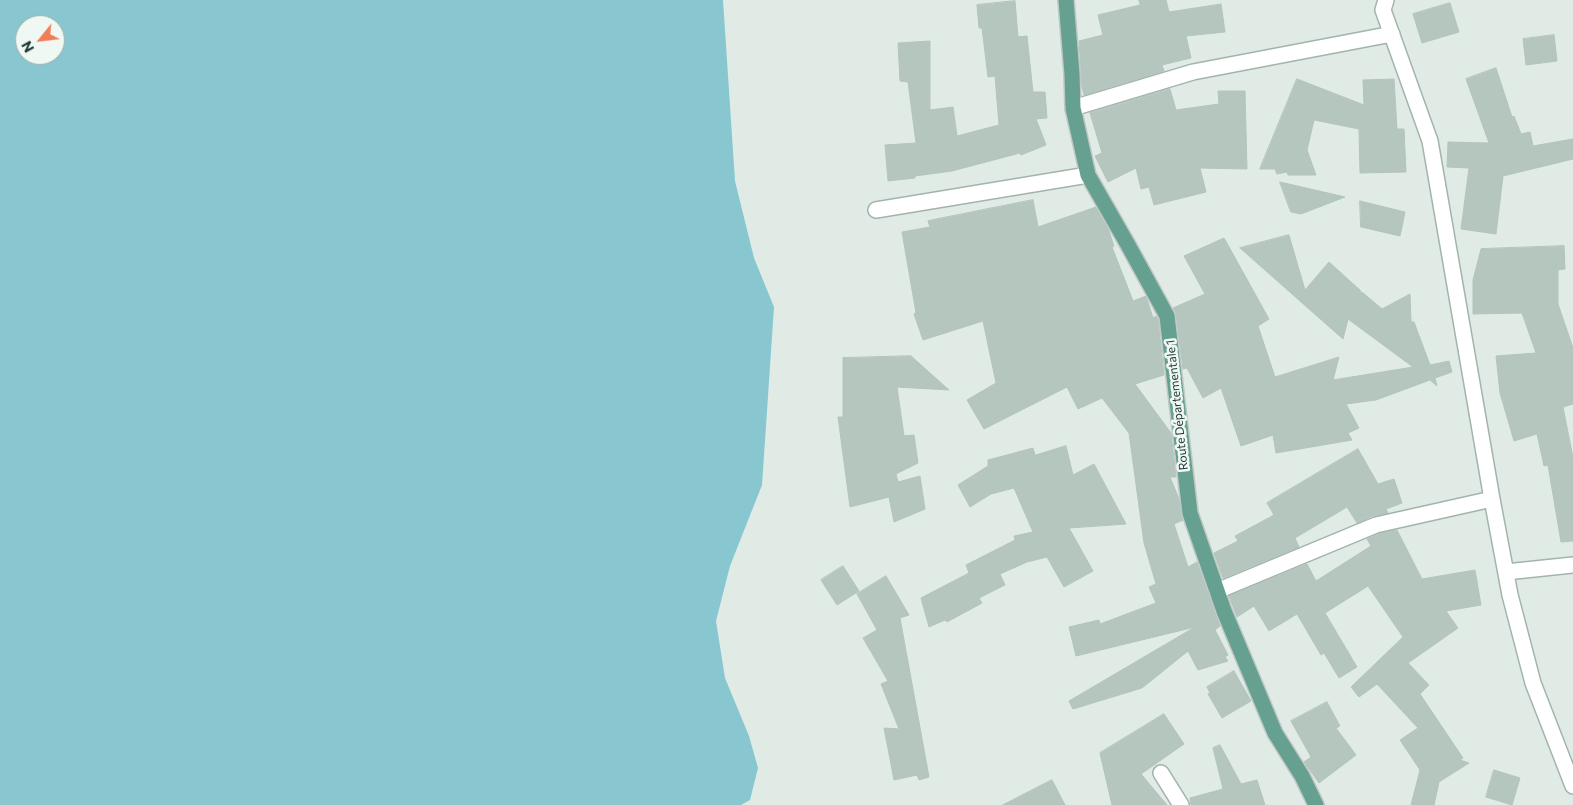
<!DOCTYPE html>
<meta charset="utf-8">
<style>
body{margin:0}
#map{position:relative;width:1573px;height:805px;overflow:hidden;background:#e0ebe6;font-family:Commissioner,sans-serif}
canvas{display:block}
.north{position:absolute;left:15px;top:15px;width:50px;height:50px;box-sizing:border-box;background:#f0f8f4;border:1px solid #9daca7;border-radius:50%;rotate:241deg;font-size:14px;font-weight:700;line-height:20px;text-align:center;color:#213b34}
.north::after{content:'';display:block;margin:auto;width:18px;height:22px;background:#f17c58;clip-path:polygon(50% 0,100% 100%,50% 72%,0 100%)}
</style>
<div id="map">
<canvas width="1573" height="805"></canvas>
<div class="north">N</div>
</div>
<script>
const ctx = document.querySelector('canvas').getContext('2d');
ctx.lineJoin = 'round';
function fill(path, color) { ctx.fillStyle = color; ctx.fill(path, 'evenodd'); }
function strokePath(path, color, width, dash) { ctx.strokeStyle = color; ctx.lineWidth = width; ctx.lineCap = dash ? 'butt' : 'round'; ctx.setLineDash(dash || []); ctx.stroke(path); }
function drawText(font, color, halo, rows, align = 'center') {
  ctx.font = font + ' Commissioner,sans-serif'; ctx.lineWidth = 5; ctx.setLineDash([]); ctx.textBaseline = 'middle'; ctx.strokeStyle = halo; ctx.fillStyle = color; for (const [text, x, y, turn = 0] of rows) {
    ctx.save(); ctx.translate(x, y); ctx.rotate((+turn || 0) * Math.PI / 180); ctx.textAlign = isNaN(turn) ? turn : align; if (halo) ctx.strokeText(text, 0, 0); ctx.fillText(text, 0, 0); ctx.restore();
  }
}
fill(new Path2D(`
 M0 0H723L735 181 754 258 774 307 762 485 730 566 716 621 725 678 749 736 758 768 750 800 741 805H0ZM25 25H55V55H25Z`), '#88c6d0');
const building = new Path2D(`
 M1139 0H1166L1169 12 1221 4 1225 32 1186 36 1191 58 1162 65 1164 71 1084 95 1082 86 1079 41 1103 35 1098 15 1140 5Z
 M1015 1 1018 37 1027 36 1033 92H1045L1047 118 1036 119 1046 145 1021 155 1020 153 952 171 915 176V178L888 181 885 145 916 143 908 82 900 81 898 43 930 41V110L953 107 957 136 999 125 995 76 988 77 982 28H979L977 5Z
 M1450 3 1459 32 1422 43 1413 14Z
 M1554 35 1557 61 1526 65 1523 39Z
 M1496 68 1512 117 1514 116 1521 134 1530 132 1533 146 1573 139V159L1503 176 1496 234 1461 229 1469 168 1447 167 1448 142 1489 143 1466 79Z
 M1297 79 1364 105 1363 80 1394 79 1397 129H1404L1406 172 1360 173 1359 129 1314 120 1307 150 1316 175H1288L1287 172 1277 174 1275 169H1260Z
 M1170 89 1176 110 1219 104 1218 91H1245L1247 169 1200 168 1206 192 1154 205 1149 187 1141 189 1136 168 1108 182 1095 156 1102 153 1090 113Z
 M1280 182 1345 197 1301 214 1291 212Z
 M1033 200 1038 227 1096 207 1108 228 1114 246 1112 247 1133 301 1146 296 1153 318 1156 316 1158 319 1164 375 1135 384 1171 433 1176 477H1170L1179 499 1183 520 1174 524 1188 567 1197 562 1220 626 1215 630 1228 655 1225 657 1228 661 1198 670 1188 651 1142 688 1073 709 1069 701 1195 627 1076 656 1069 627 1099 620 1100 624 1156 603 1149 587 1156 584 1144 543 1129 433 1102 398 1078 409 1067 387 984 429 967 400 996 383 983 321 923 340 914 314 916 313 902 232 930 227 928 221Z
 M1360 201 1405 212 1400 236 1361 227Z
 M1289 235 1305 290 1329 262 1360 290 1362 295V292L1382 309 1410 294 1411 322H1414L1430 365 1449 361 1452 372 1435 378 1437 386 1430 380 1376 400 1346 404 1359 428 1348 433 1352 440 1276 453 1273 435 1241 446 1221 388 1203 398 1187 368 1183 369 1176 315 1173 308 1205 294 1184 256 1224 238 1269 319 1258 326 1275 377 1339 357 1333 380 1413 367 1348 319 1343 339 1240 248Z
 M1564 246 1565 269 1558 270V304L1573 348V404L1563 407 1573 458V541L1561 542 1548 465 1544 466 1537 434 1514 441 1500 393 1496 356 1536 353 1522 313 1473 314V280L1481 249Z
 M911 356 949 390 897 387 904 436 914 435 918 463 896 474 898 482 920 476 925 509 894 522 889 497 850 507 838 417H843V358Z
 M1066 446 1073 475 1094 464 1126 524 1069 528 1093 571 1064 587 1047 557 1027 562 1000 574 1005 585 979 598 982 603 947 622 945 620 929 627 921 598 969 573 966 565 1015 540 1014 536 1033 532 1014 488 991 494 970 507 958 485 988 466V460L1033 448 1035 455Z
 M1358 449 1378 484 1394 479 1402 503 1386 509 1388 513 1372 516 1357 523 1347 507 1295 538 1299 547 1223 578 1214 553 1238 541 1235 536 1274 515 1267 503Z
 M1397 530 1422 579 1475 570 1481 605 1446 611 1458 628 1408 663 1429 685 1420 694 1463 758 1460 760 1469 763 1439 782 1434 805H1411L1420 770 1400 740 1418 728 1377 684 1359 697 1351 687 1403 637 1368 586 1325 613 1357 667 1339 678 1324 653 1321 655 1297 614 1269 631 1254 606 1237 617 1229 596 1307 564 1316 581 1371 546 1367 539 1379 534Z
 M843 566 859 591 837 605 821 580Z
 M886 576 909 615 900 618 929 777 919 780 917 775 894 780 884 728 899 729 881 684 888 681 863 638 877 630 857 594Z
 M1234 671 1251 701 1222 718 1208 694 1210 693 1207 687Z
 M1327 702 1340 726 1336 728 1356 755 1319 783 1304 762 1311 757 1291 721Z
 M1164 714 1184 744 1141 774 1167 805H1112L1100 753Z
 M1220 745 1241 784 1257 780 1265 805H1191L1190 798 1223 789 1213 748Z
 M1494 770 1520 778 1512 805 1486 797Z
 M1052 780 1065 805H1003Z`);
fill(building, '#b5c6bf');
strokePath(building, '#b3c4bd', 1);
const street = new Path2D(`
 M1386 0 1383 10 1430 141 1492 499 1510 595 1533 683 1573 786
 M1073 108 1193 72 1392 34
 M876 210 1088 175
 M1506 572 1573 565
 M1217 591 1376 525 1492 499
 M1161 773 1181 805`);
const primary = new Path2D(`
 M1066 0 1072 74 1073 108 1088 175 1128 245 1167 316 1190 513 1224 611 1275 733 1302 776 1316 805`);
strokePath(street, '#a3b3ad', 18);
strokePath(primary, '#c1c8c6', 18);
strokePath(street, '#fff', 15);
strokePath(primary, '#65a090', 15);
drawText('12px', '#213b34', '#f0f8f4', [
 ["Route Départementale 1",1177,405,-96]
]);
</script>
